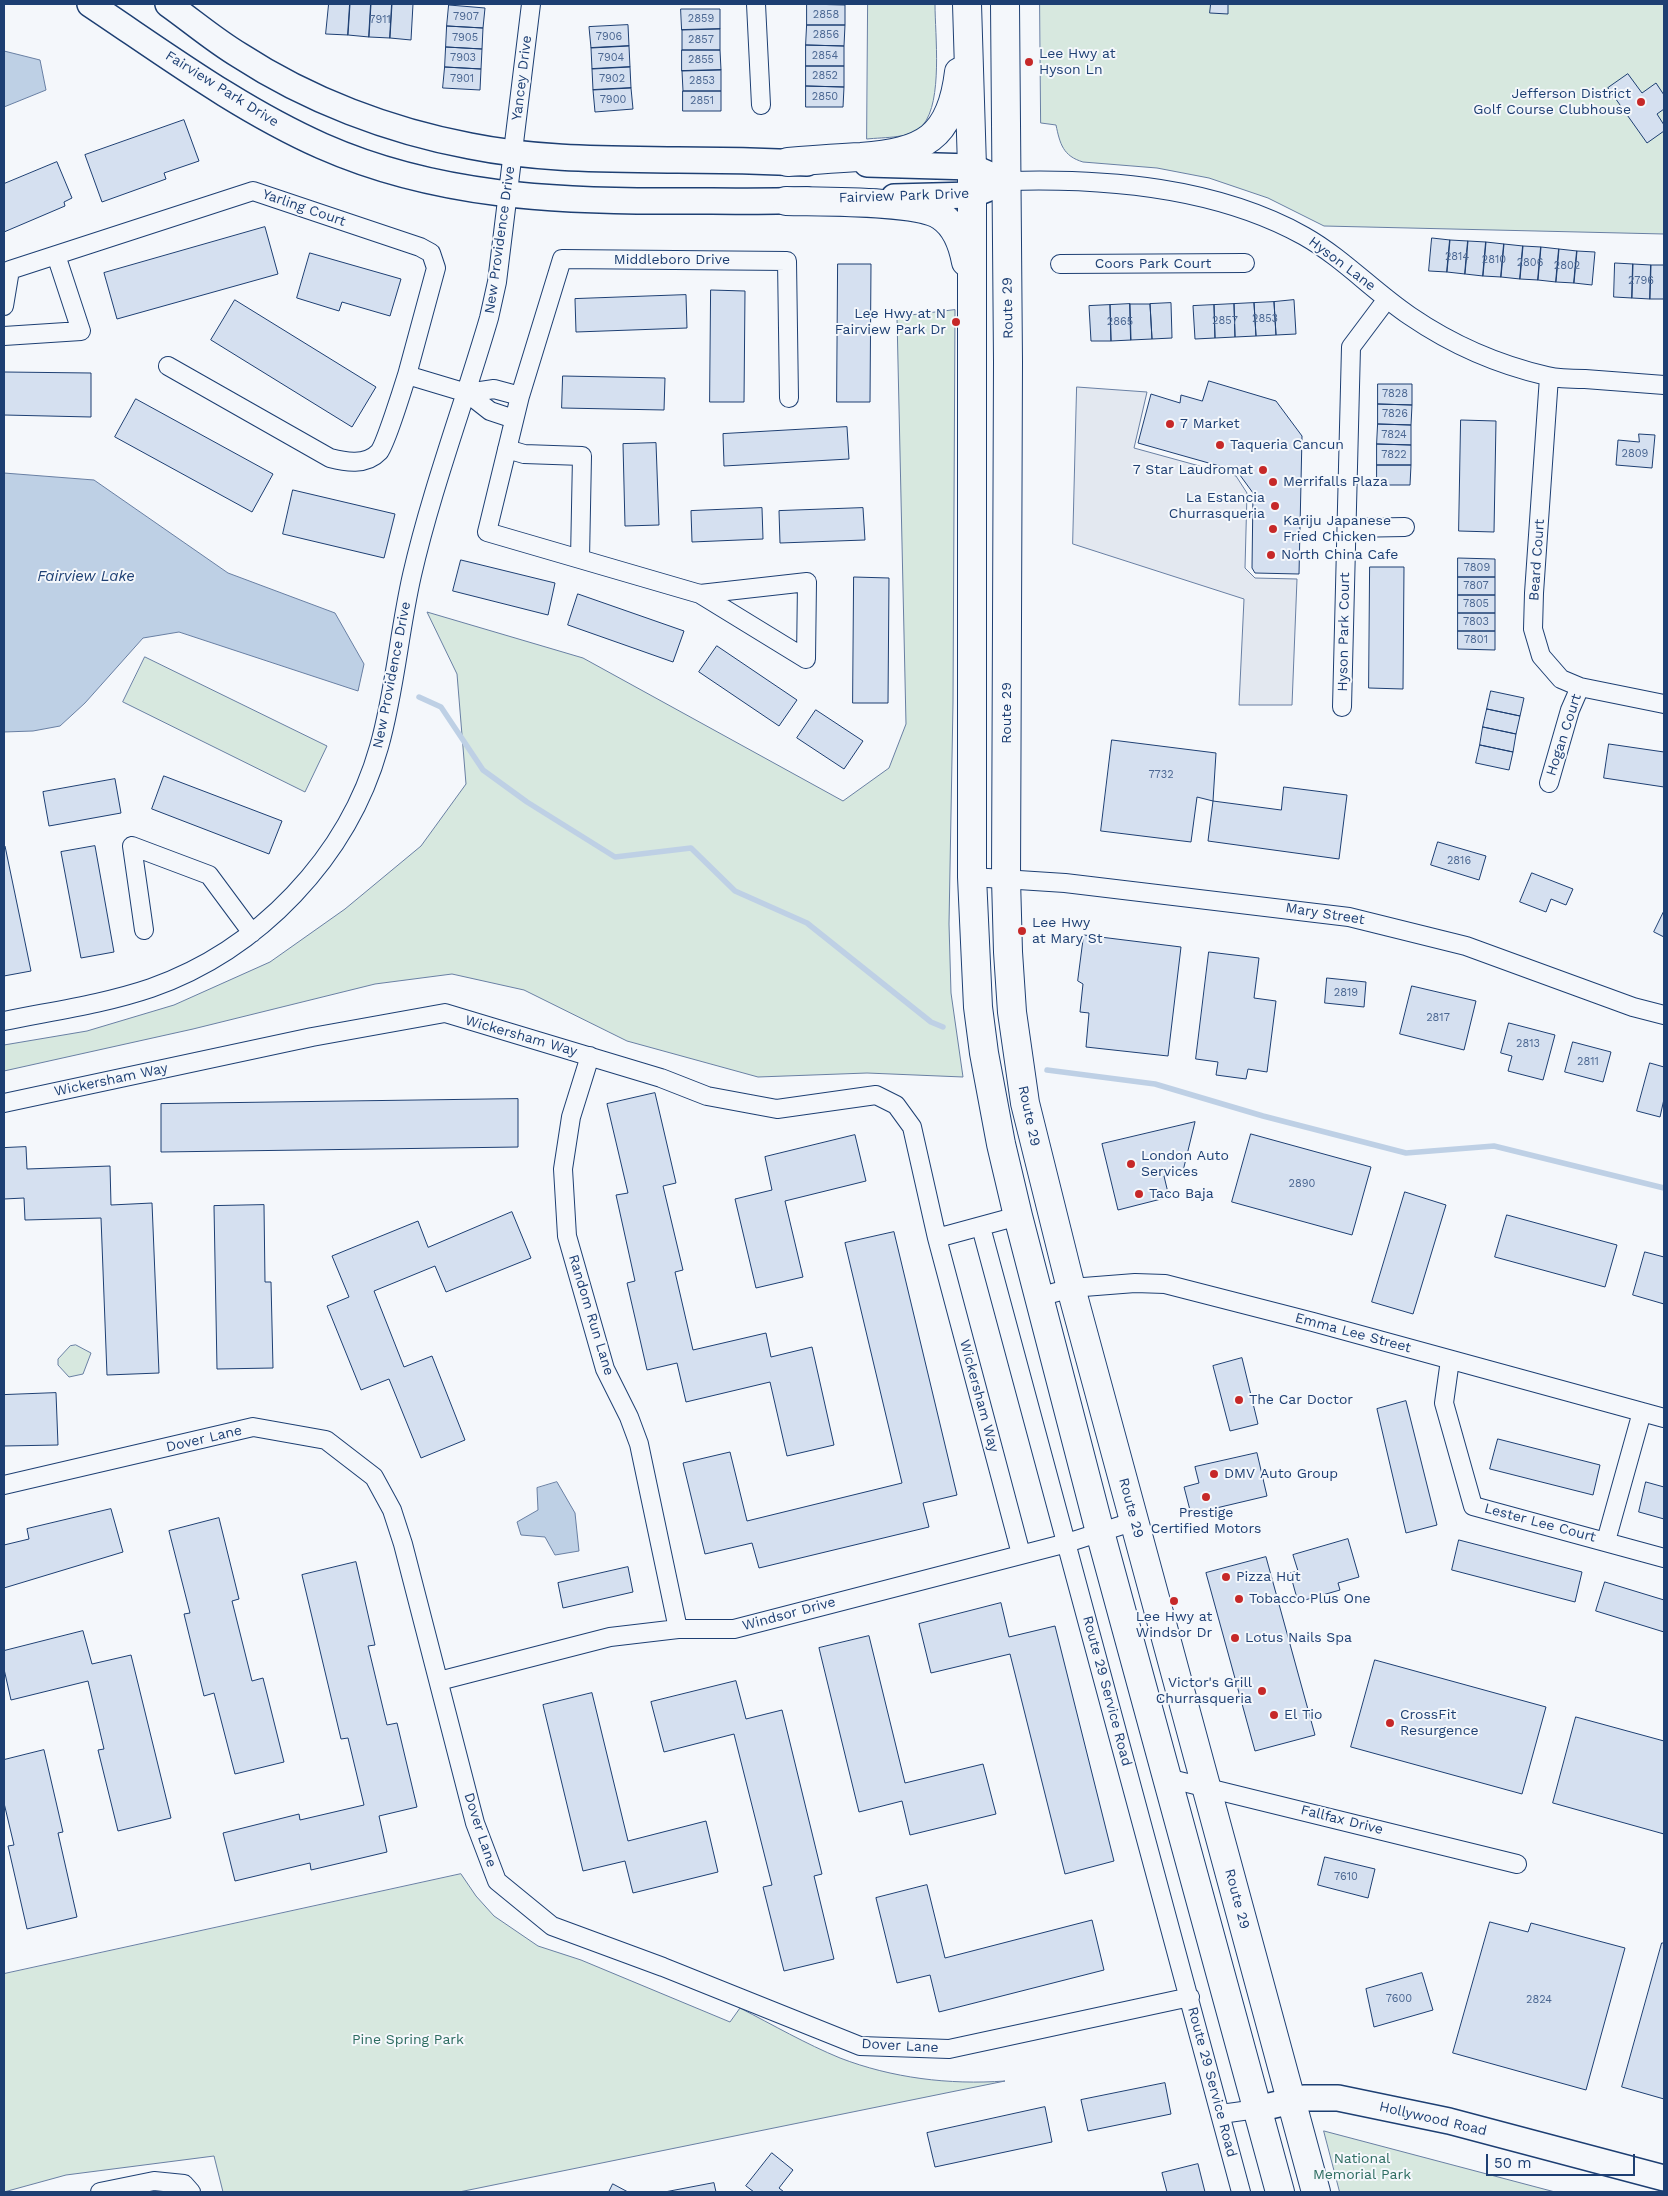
<!DOCTYPE html>
<style>
body{margin:0}
#map{position:relative;width:1668px;height:2196px;overflow:hidden;background:#f4f7fb;font-family:"Work Sans",sans-serif}
canvas{display:block}
.frame{position:absolute;inset:0;border:5px solid #1d3f73;pointer-events:none}
.scale{position:absolute;left:1486px;top:2154px;width:149px;height:22px;box-sizing:border-box;border:2px solid #1d3f73;border-top:0;padding-left:6px;font-size:15px;line-height:18px;white-space:nowrap;color:#1d3f73;-webkit-text-stroke:4px #f4f7fb;paint-order:stroke}
</style>
<div id="map">
<canvas width="1668" height="2196"></canvas>
<div class="frame"></div>
<div class="scale">50 m</div>
</div>
<script>
const ctx = document.querySelector('canvas').getContext('2d');
ctx.lineJoin = 'round';
function fill(path, color) { ctx.fillStyle = color; ctx.fill(path, 'evenodd'); }
function strokePath(path, color, width, dash) { ctx.strokeStyle = color; ctx.lineWidth = width; ctx.lineCap = dash ? 'butt' : 'round'; ctx.setLineDash(dash || []); ctx.stroke(path); }
function drawText(font, color, halo, rows, align = 'center') {
  ctx.font = font + ' "Work Sans",sans-serif'; ctx.lineWidth = 4; ctx.setLineDash([]); ctx.textBaseline = 'middle'; ctx.strokeStyle = halo; ctx.fillStyle = color; for (const [text, x, y, turn = 0] of rows) {
    ctx.save(); ctx.translate(x, y); ctx.rotate((+turn || 0) * Math.PI / 180); ctx.textAlign = isNaN(turn) ? turn : align; if (halo) ctx.strokeText(text, 0, 0); ctx.fillText(text, 0, 0); ctx.restore();
  }
}
const green = new Path2D(`
 M868 4H935C935 35 943 101 923 125 912 139 884 137 867 139Z
 M1040 4H1664V234L1324 226 1268 198 1209 178 1157 168 1083 162C1063 156 1060 144 1056 125L1041 123Z
 M955 310 953 703 949 924 951 993 963 1077 867 1073 758 1077 627 1041 524 990 452 974 375 984 193 1029 4 1071V1045L87 1031 174 1005 270 962 345 909 421 846 466 784 457 674 427 612 583 658 843 801 889 768 906 724 897 317Z
 M145 657 327 746 305 792 123 702Z
 M76 1345 91 1353 83 1374 69 1377 58 1365V1359L70 1346Z
 M461 1874 476 1896 494 1916 538 1946 581 1960 730 2022 740 2008C773 2025 806 2044 840 2058 892 2078 949 2085 1005 2081L459 2192H223L214 2156 66 2175 4 2192V1974Z
 M1324 2131 1555 2192H1340Z`);
fill(green, '#d7e8df');
strokePath(green, '#687fa3', 1);
const parking = new Path2D(`
 M1077 387 1147 392 1134 448 1236 476 1247 493 1245 568 1255 578 1297 579 1292 705H1239L1244 599 1073 544Z`);
fill(parking, '#e3e8f0');
strokePath(parking, '#687fa3', 1);
const water = new Path2D(`
 M4 51 40 60 46 90 4 107Z
 M4 473 94 480 228 573 335 613 364 664 358 691 179 632 143 638 85 703 60 726 33 731 4 732Z
 M557 1482 575 1513 579 1551 555 1555 545 1537 521 1535 517 1522 538 1510 537 1488Z`);
fill(water, '#bed0e5');
strokePath(water, '#687fa3', 1);
strokePath(new Path2D(`
 M419 697 441 707 483 770 527 802 615 857 691 848 735 891 807 923 931 1022 943 1027
 M1047 1070 1155 1084 1263 1116 1406 1153 1494 1146 1664 1188`), '#bed0e5', 5.5);
const building = new Path2D(`
 M329 4H350L348 35 326 34Z
 M350 4H371L369 37 348 35Z
 M371 4H392L390 38 369 37Z
 M392 4H413L411 40 390 38Z
 M807 4 845 5V25H807Z
 M1211 4H1228V14L1210 13Z
 M449 5 485 8 483 28 447 26Z
 M681 9H720V29L682 30Z
 M628 25 629 46 591 48 589 27Z
 M807 25H845L844 46 806 45Z
 M447 26 483 28 482 49 446 47Z
 M720 29V50H682V30Z
 M806 45 844 46V66H806Z
 M629 46 630 67 592 69 591 48Z
 M446 47 482 49 481 69 445 67Z
 M682 50H720L721 70 682 71Z
 M806 66H844V87L806 86Z
 M445 67 481 69 480 90 443 88Z
 M630 67 631 88 593 90 592 69Z
 M721 70V91H683L682 71Z
 M1628 74 1642 93 1656 83 1664 95V109L1657 114 1664 125V131L1647 143 1608 88Z
 M806 86 844 87 843 107H806Z
 M631 88 633 109 595 112 593 90Z
 M683 91H721V111H683Z
 M184 120 199 161 164 173 166 179 102 202 85 155Z
 M57 162 72 198 64 202 65 206 4 232V184Z
 M265 227 278 274 117 319 104 273Z
 M1432 238 1450 240 1447 272 1429 271Z
 M1450 240 1468 241 1465 274 1447 272Z
 M1468 241 1486 242 1483 276 1465 274Z
 M1486 242 1504 244 1501 277 1483 276Z
 M1504 244 1523 246 1520 279 1501 277Z
 M1523 246 1541 247 1538 280 1520 279Z
 M1541 247 1559 249 1556 282 1538 280Z
 M1559 249 1577 251 1574 283 1556 282Z
 M1577 251 1595 252 1592 285 1574 283Z
 M310 253 401 279 390 316 342 302 339 311 297 298Z
 M1615 263 1633 264 1632 298 1614 297Z
 M838 264H871L870 402H837Z
 M1633 264 1651 265 1650 299 1632 298Z
 M1651 265H1664V299H1650Z
 M711 290 745 291 744 402H710Z
 M686 295 687 328 576 332 575 299Z
 M235 300 376 387 352 427 211 340Z
 M1294 300 1296 334 1276 335 1274 302Z
 M1274 302 1276 335 1256 336 1254 303Z
 M1171 303 1172 338 1152 339 1150 304Z
 M1254 303 1256 336 1235 337 1234 304Z
 M1130 304 1131 340 1111 341 1110 305Z
 M1130 304H1150L1152 339 1131 340Z
 M1234 304 1235 337 1215 338 1214 305Z
 M1110 305 1111 341H1091L1089 306Z
 M1214 305 1215 338 1195 339 1193 306Z
 M4 372 91 373V417L4 415Z
 M563 376 665 378 664 410 562 408Z
 M1209 381 1276 401 1302 436 1299 574 1255 573 1252 568 1253 493 1237 471 1138 443 1151 394 1180 403 1181 395 1202 401Z
 M1378 384H1412V405L1378 404Z
 M136 399 273 474 252 512 115 437Z
 M1378 404 1412 405 1411 425 1378 424Z
 M1461 420 1496 421 1494 532 1459 531Z
 M1378 424 1411 425V445L1377 444Z
 M847 427 849 459 724 466 723 434Z
 M1639 434 1655 435 1652 468 1616 465 1618 440 1639 442Z
 M656 443 659 525 625 526 623 444Z
 M1377 444 1411 445V465H1377Z
 M1377 465H1411L1410 485H1377Z
 M293 490 395 514 384 558 283 534Z
 M762 508 763 539 692 542 691 511Z
 M863 508 865 540 780 543 779 511Z
 M1458 558 1495 559V577H1458Z
 M461 560 555 583 548 615 453 591Z
 M1370 567H1404L1403 689 1369 688Z
 M854 577 889 578 888 703H853Z
 M1458 577H1495V595H1458Z
 M578 594 684 631 673 662 568 625Z
 M1458 595H1495V613H1458Z
 M1458 613H1495V631H1458Z
 M1458 631H1495V650L1458 649Z
 M717 646 797 700 779 726 699 672Z
 M1491 691 1524 698 1520 716 1487 709Z
 M1487 709 1520 716 1516 734 1483 727Z
 M816 710 863 741 844 769 797 738Z
 M1483 727 1516 734 1513 752 1480 745Z
 M1112 740 1216 753 1213 801 1197 797 1191 842 1101 831Z
 M1609 744 1664 752V787L1604 778Z
 M1480 745 1513 752 1509 770 1476 763Z
 M164 776 282 821 269 854 152 809Z
 M115 779 121 813 49 826 43 792Z
 M1284 787 1347 795 1339 859 1208 841 1213 801 1281 810Z
 M1438 842 1486 856 1479 880 1431 865Z
 M4 846H5L31 971 4 976Z
 M95 846 114 952 81 958 61 852Z
 M1532 873 1573 889 1566 905 1551 899 1546 912 1520 902Z
 M1664 911V937L1654 932Z
 M1084 935 1181 947 1168 1056 1086 1047 1089 1013 1080 1012 1083 984 1078 981Z
 M1209 952 1259 958 1254 998 1276 1001 1267 1072 1248 1069 1246 1079 1216 1075 1218 1062 1196 1059Z
 M1327 978 1366 982 1364 1007 1325 1003Z
 M1412 986 1476 1001 1464 1050 1400 1034Z
 M1509 1023 1555 1035 1543 1080 1508 1071 1512 1056 1501 1053Z
 M1573 1042 1611 1052 1603 1082 1565 1072Z
 M1650 1063 1664 1067V1099L1660 1117 1637 1111Z
 M655 1093 676 1183 663 1186 683 1270 675 1272 693 1350 766 1333 771 1357 812 1347 834 1445 787 1456 770 1382 686 1402 677 1363 647 1370 627 1283 635 1281 616 1195 628 1193 607 1104Z
 M518 1099V1147L161 1152V1104Z
 M1195 1122 1183 1171 1164 1176 1169 1197 1118 1210 1102 1144Z
 M1251 1134 1371 1167 1352 1235 1232 1202Z
 M855 1135 866 1181 785 1201 803 1277 756 1288 735 1199 772 1190 765 1157Z
 M26 1147 27 1169 110 1166 111 1205 152 1203 159 1373 107 1375 101 1218 25 1220 24 1198 4 1199V1148Z
 M1405 1192 1446 1205 1413 1314 1372 1302Z
 M264 1205 265 1282H271L273 1368 217 1369 214 1206Z
 M512 1212 531 1258 446 1292 435 1266 374 1291 404 1367 432 1356 465 1440 421 1458 389 1379 361 1390 327 1306 349 1297 332 1256 418 1221 428 1247Z
 M1507 1215 1617 1245 1605 1287 1495 1257Z
 M894 1232 957 1495 923 1503 929 1527 759 1568 752 1543 705 1554 683 1463 730 1452 747 1521 902 1483 845 1243Z
 M1645 1252 1664 1257V1304L1633 1295Z
 M1242 1358 1258 1424 1230 1431 1213 1366Z
 M56 1393 58 1445 4 1446V1395Z
 M1406 1401 1437 1525 1406 1533 1377 1409Z
 M1498 1439 1600 1465 1593 1495 1490 1469Z
 M1257 1453 1267 1496 1191 1514 1184 1487 1199 1483 1195 1467Z
 M1646 1482 1664 1487V1519L1639 1512Z
 M111 1509 123 1552 4 1588V1545L29 1539 27 1529Z
 M219 1518 239 1599 232 1601 252 1681 263 1678 284 1762 235 1774 214 1693 204 1696 184 1614 190 1613 169 1531Z
 M1348 1539 1359 1577 1338 1583 1340 1590 1298 1602 1290 1573 1298 1571 1293 1555Z
 M1459 1540 1582 1572 1575 1602 1452 1570Z
 M1266 1557 1315 1735 1255 1751 1206 1573Z
 M356 1562 375 1645 368 1646 387 1725 397 1723 417 1807 379 1816 387 1852 311 1870 310 1863 235 1881 223 1833 299 1814 300 1820 364 1805 348 1738 341 1739 302 1575Z
 M628 1567 633 1592 563 1608 558 1583Z
 M1605 1582 1664 1600V1632L1596 1611Z
 M1001 1603 1009 1637 1055 1626 1114 1861 1065 1874 1010 1654 931 1673 919 1624Z
 M83 1631 92 1664 131 1655 171 1818 118 1831 98 1750 104 1749 88 1681 11 1700 4 1669V1651Z
 M869 1636 905 1783 983 1764 996 1814 910 1835 902 1801 859 1812 819 1648Z
 M1375 1660 1546 1707 1522 1794 1351 1747Z
 M736 1681 746 1719 782 1710 822 1874 814 1876 834 1959 784 1971 763 1887 772 1885 734 1734 664 1752 651 1702Z
 M592 1693 628 1841 706 1821 718 1872 633 1893 625 1861 583 1871 543 1705Z
 M1576 1717 1664 1741V1834L1553 1803Z
 M44 1750 63 1832 58 1833 77 1917 27 1929 8 1846 14 1845 4 1803V1760Z
 M1325 1857 1375 1869 1368 1898 1318 1885Z
 M927 1885 945 1958 1092 1920 1104 1970 939 2012 930 1975 897 1983 876 1898Z
 M1490 1922 1528 1932 1531 1923 1625 1948 1586 2090 1453 2053Z
 M1662 1943H1664V2099L1622 2087Z
 M1422 1973 1433 2010 1374 2027 1366 1989Z
 M1165 2083 1171 2114 1088 2131 1081 2100Z
 M1045 2107 1052 2142 935 2167 927 2133Z
 M772 2153 793 2170 779 2188 784 2192H754L746 2186Z
 M1198 2164 1205 2192H1167L1162 2173Z
 M714 2183 716 2192H665Z
 M613 2184 628 2192H609Z`);
fill(building, '#d5e0f0');
strokePath(building, '#1d3f73', 1);
const street = new Path2D(`
 M756 4 761 105
 M1007 181C1106 178 1216 187 1304 236 1343 258 1373 291 1410 316 1451 344 1499 365 1547 376 1559 379 1573 379 1585 379 1611 381 1638 383 1664 385
 M1060 264 1245 263
 M4 306 10 270 253 191 420 247 431 253 436 268 407 375
 M4 336 81 331 56 255
 M168 366 330 458C345 462 366 466 379 452 385 445 403 388 407 375L467 393
 M1549 377 1534 593 1533 629 1541 656 1561 679 1580 687 1664 704
 M514 419 490 411 467 393 494 389 520 396
 M507 449 524 454 582 456 580 559
 M1347 528 1405 527
 M700 594 807 582 806 659 700 594 487 532 520 396 562 259 787 261 789 398
 M1342 707 1351 347 1387 299
 M1549 783 1570 710 1580 687
 M972 877 1065 883 1349 917 1466 946 1633 1007 1664 1015
 M144 930 132 846 209 875 252 933
 M4 1021C53 1011 104 1004 151 988 259 950 348 857 379 747 395 691 399 632 412 575 432 488 464 404 489 318L497 282 531 4
 M590 1056 571 1117 563 1169 567 1236 605 1369 629 1417 639 1444 678 1629
 M4 1103 312 1037 445 1013 661 1078 707 1096 777 1109 876 1095 896 1105 912 1127 937 1238 1018 1216
 M981 1227 1241 2192
 M937 1238 1021 1554
 M1039 1297 1071 1288 1135 1283 1165 1284 1313 1322 1664 1418
 M1450 1360 1444 1403 1473 1506 1664 1558
 M4 1485 253 1427 326 1440 374 1477 392 1510 403 1544 475 1823 497 1881 552 1926 663 1967 860 2046 949 2049 1190 1997
 M1606 1541 1642 1412
 M439 1681 610 1637 678 1629H734L1067 1543 1135 1521
 M1167 1778 1517 1864
 M1221 2114 1257 2109
 M100 2192 154 2181 184 2184 191 2192`);
const secondary = new Path2D(`
 M90 4C165 54 239 109 322 146 435 196 558 202 680 201 722 201 765 202 807 200
 M168 4C192 21 214 40 239 55 308 100 390 131 470 146 539 160 609 159 678 160 721 160 764 161 807 163
 M867 164 972 167 990 175
 M894 197 972 195 1007 181
 M1257 2109 1304 2098H1338L1449 2121 1664 2178`);
const primary = new Path2D(`
 M967 4 972 167V877L978 1007 984 1053 1001 1144 1018 1216 1100 1532 1280 2192
 M1005 4 1008 362 1006 879 1008 952 1012 1012 1025 1103 1071 1288 1316 2192
 M788 162C812 160 836 158 861 157 923 152 951 139 959 72
 M786 201C819 202 917 200 941 216 956 226 963 246 966 262`);
strokePath(street, '#1d3f73', 20);
strokePath(secondary, '#1d3f73', 28);
strokePath(primary, '#1d3f73', 30);
strokePath(street, '#f4f7fb', 18);
strokePath(secondary, '#f4f7fb', 25);
strokePath(primary, '#f4f7fb', 28);
for (const [x, y, r, color] of [
 [1029,62,5,"#c62828"],
 [1641,102,5,"#c62828"],
 [956,322,5,"#c62828"],
 [1170,424,5,"#c62828"],
 [1220,445,5,"#c62828"],
 [1263,470,5,"#c62828"],
 [1273,482,5,"#c62828"],
 [1275,506,5,"#c62828"],
 [1273,529,5,"#c62828"],
 [1271,555,5,"#c62828"],
 [1022,931,5,"#c62828"],
 [1131,1164,5,"#c62828"],
 [1139,1194,5,"#c62828"],
 [1239,1400,5,"#c62828"],
 [1214,1474,5,"#c62828"],
 [1206,1497,5,"#c62828"],
 [1226,1577,5,"#c62828"],
 [1239,1599,5,"#c62828"],
 [1174,1601,5,"#c62828"],
 [1235,1638,5,"#c62828"],
 [1262,1691,5,"#c62828"],
 [1274,1715,5,"#c62828"],
 [1390,1723,5,"#c62828"]
]) { const dot = new Path2D(); dot.arc(x, y, r, 0, 2 * Math.PI); ctx.fillStyle = color; ctx.fill(dot); strokePath(dot, '#f4f7fb', 2); }
drawText('11px', '#4b6792', null, [
 ["2858",826,15],
 ["7907",466,17],
 ["2859",701,19],
 ["7911",380,20],
 ["2856",826,35],
 ["7906",609,37],
 ["7905",465,38],
 ["2857",701,40],
 ["2854",825,56],
 ["7903",463,58],
 ["7904",611,58],
 ["2855",701,60],
 ["2852",825,76],
 ["7901",462,79],
 ["7902",612,79],
 ["2853",702,81],
 ["2850",825,97],
 ["7900",613,100],
 ["2851",702,101],
 ["2814",1457,257],
 ["2810",1494,260],
 ["2806",1530,263],
 ["2802",1567,266],
 ["2796",1641,281],
 ["2853",1265,319],
 ["2857",1225,321],
 ["2865",1120,322],
 ["7828",1395,394],
 ["7826",1395,414],
 ["7824",1394,435],
 ["2809",1635,454],
 ["7822",1394,455],
 ["7809",1477,568],
 ["7807",1476,586],
 ["7805",1476,604],
 ["7803",1476,622],
 ["7801",1476,640],
 ["7732",1161,775],
 ["2816",1459,861],
 ["2819",1346,993],
 ["2817",1438,1018],
 ["2813",1528,1044],
 ["2811",1588,1062],
 ["2890",1302,1184],
 ["7610",1346,1877],
 ["7600",1399,1999],
 ["2824",1539,2000]
]);
drawText('14px', '#1d3f73', '#f4f7fb', [
 ["Lee Hwy at",1039,54],
 ["Hyson Ln",1039,70],
 ["Jefferson District",1631,94,"right"],
 ["Golf Course Clubhouse",1631,110,"right"],
 ["Lee Hwy at N",946,314,"right"],
 ["Fairview Park Dr",946,330,"right"],
 ["7 Market",1180,424],
 ["Taqueria Cancun",1230,445],
 ["7 Star Laudromat",1253,470,"right"],
 ["Merrifalls Plaza",1283,482],
 ["La Estancia",1265,498,"right"],
 ["Churrasqueria",1265,514,"right"],
 ["Kariju Japanese",1283,521],
 ["Fried Chicken",1283,537],
 ["North China Cafe",1281,555],
 ["Lee Hwy",1032,923],
 ["at Mary St",1032,939],
 ["London Auto",1141,1156],
 ["Services",1141,1172],
 ["Taco Baja",1149,1194],
 ["The Car Doctor",1249,1400],
 ["DMV Auto Group",1224,1474],
 ["Prestige",1206,1513,"center"],
 ["Certified Motors",1206,1529,"center"],
 ["Pizza Hut",1236,1577],
 ["Tobacco Plus One",1249,1599],
 ["Lee Hwy at",1174,1617,"center"],
 ["Windsor Dr",1174,1633,"center"],
 ["Lotus Nails Spa",1245,1638],
 ["Victor's Grill",1252,1683,"right"],
 ["Churrasqueria",1252,1699,"right"],
 ["El Tio",1284,1715],
 ["CrossFit",1400,1715],
 ["Resurgence",1400,1731]
], 'left');
drawText('14px', '#1d3f73', '#f4f7fb', [
 ["Yancey Drive",522,78,-83],
 ["Fairview Park Drive",222,89,32],
 ["Fairview Park Drive",904,196,-2],
 ["Yarling Court",304,208,19],
 ["New Providence Drive",500,240,-82],
 ["Middleboro Drive",672,260],
 ["Coors Park Court",1153,264],
 ["Hyson Lane",1342,264,37],
 ["Route 29",1008,308,-91],
 ["Beard Court",1537,560,-86],
 ["Hyson Park Court",1344,632,-89],
 ["New Providence Drive",392,675,-79],
 ["Route 29",1007,713,-90],
 ["Hogan Court",1564,735,-72],
 ["Mary Street",1325,914,9],
 ["Wickersham Way",521,1036,16],
 ["Wickersham Way",111,1080,-12],
 ["Route 29",1029,1116,78],
 ["Random Run Lane",591,1315,73],
 ["Emma Lee Street",1353,1333,15],
 ["Wickersham Way",979,1396,75],
 ["Dover Lane",204,1439,-13],
 ["Route 29",1131,1508,75],
 ["Lester Lee Court",1540,1523,15],
 ["Windsor Drive",789,1614,-15],
 ["Route 29 Service Road",1107,1691,75],
 ["Fallfax Drive",1342,1820,14],
 ["Dover Lane",480,1830,72],
 ["Route 29",1237,1899,75],
 ["Dover Lane",900,2046,3],
 ["Route 29 Service Road",1212,2082,75],
 ["Hollywood Road",1433,2119,13]
]);
drawText('14px', '#2c6c60', '#f4f7fb', [
 ["Pine Spring Park",408,2040],
 ["National",1362,2159],
 ["Memorial Park",1362,2175]
]);
drawText('italic 15px', '#1d3f73', '#f4f7fb', [
 ["Fairview Lake",86,577]
]);
</script>
